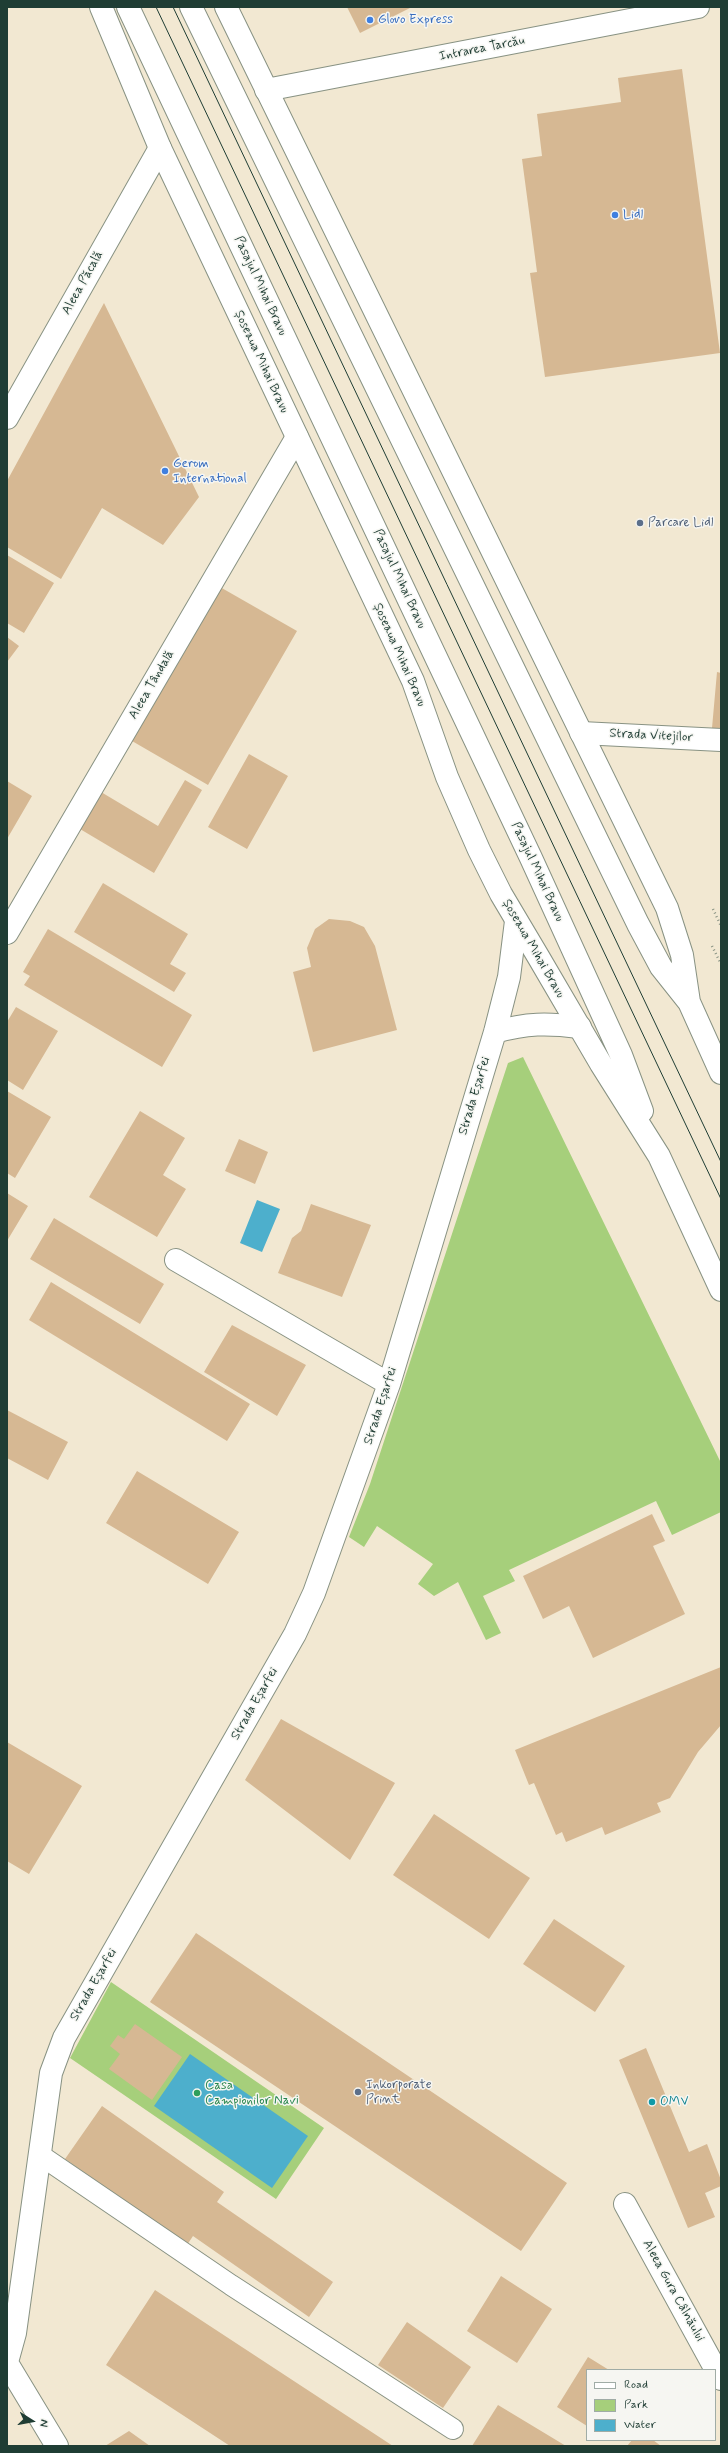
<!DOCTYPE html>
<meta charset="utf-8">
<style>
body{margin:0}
#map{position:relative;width:728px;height:2453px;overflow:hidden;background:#f2e8d2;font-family:Mynerve,sans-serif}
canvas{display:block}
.frame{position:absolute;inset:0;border:8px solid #1f3d34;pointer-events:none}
.legend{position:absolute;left:586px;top:2369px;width:130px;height:72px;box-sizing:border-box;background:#f6f6f2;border:1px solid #a0aca6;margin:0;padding:5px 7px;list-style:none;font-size:12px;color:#1f3d34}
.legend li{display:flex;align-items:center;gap:8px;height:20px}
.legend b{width:20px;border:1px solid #a0aca6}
.north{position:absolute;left:12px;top:2401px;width:40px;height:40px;-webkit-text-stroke:3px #f6f6f2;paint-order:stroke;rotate:101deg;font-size:11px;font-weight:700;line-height:16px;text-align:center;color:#1f3d34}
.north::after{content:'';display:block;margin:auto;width:14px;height:18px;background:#1f3d34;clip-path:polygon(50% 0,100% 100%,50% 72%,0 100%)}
</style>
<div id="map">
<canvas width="728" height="2453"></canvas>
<div class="frame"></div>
<ul class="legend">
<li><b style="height:5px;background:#fff"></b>Road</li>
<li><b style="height:11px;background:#a6cf7b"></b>Park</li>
<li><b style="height:11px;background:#4dafcc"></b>Water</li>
</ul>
<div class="north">N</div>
</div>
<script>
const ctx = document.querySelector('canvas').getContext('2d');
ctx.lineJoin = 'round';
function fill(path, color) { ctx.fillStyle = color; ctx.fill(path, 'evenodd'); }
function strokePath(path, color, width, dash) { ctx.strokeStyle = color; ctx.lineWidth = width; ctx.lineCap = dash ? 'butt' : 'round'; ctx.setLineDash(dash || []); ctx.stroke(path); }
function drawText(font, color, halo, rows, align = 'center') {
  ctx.font = font + ' Mynerve,sans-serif'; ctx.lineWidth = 3; ctx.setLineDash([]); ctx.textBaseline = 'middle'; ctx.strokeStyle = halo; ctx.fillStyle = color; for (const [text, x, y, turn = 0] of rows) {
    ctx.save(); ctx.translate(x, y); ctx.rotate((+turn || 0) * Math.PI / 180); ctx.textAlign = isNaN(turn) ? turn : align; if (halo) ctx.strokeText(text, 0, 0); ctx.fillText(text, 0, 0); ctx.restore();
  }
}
fill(new Path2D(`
 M523 1057 721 1463V1512L672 1535 656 1501 509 1570 515 1581 483 1596 501 1633 486 1640 458 1582 434 1596 418 1584 433 1564 377 1526 364 1547 349 1537 370 1484 508 1063Z
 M111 1982 324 2128 276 2199 70 2058Z`), '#a6cf7b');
fill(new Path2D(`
 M257 1200 280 1209 262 1252 240 1243Z
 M190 2054 308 2136 272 2188 154 2106Z`), '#4dafcc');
fill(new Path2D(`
 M347 7H412L360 33Z
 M682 69 720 353 545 377 530 273 537 272 522 159 542 156 537 114 621 102 618 78Z
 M104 303 199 497 163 545 102 508 61 579 7 547V481Z
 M7 555 54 583 24 633 7 623Z
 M220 587 297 631 208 785 132 741Z
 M7 637 19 646 7 662Z
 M717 672 721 673V729L712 728Z
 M249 754 288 776 247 849 208 827Z
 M185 780 202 790 154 873 80 829 101 792 158 826Z
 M7 781 32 796 7 839Z
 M103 883 188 934 170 964 186 973 174 992 74 932Z
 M329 919 350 921 364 927 375 946 397 1030 313 1052 293 972 311 967 307 948 315 929Z
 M48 929 192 1015 162 1067 24 985 30 976 23 972Z
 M16 1007 58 1031 23 1090 7 1080V1022Z
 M7 1091 51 1117 15 1178 7 1173Z
 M140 1111 185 1138 163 1175 186 1189 157 1237 89 1197Z
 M239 1139 268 1152 255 1184 225 1171Z
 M7 1193 28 1206 7 1241Z
 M311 1204 371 1225 342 1297 278 1273 292 1238 301 1231Z
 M54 1218 164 1284 140 1324 30 1259Z
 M51 1282 250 1404 227 1441 29 1320Z
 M232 1325 306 1365 277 1416 204 1372Z
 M7 1410 68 1442 48 1480 7 1458Z
 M137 1471 239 1532 208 1584 106 1523Z
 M652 1514 665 1541 653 1546 685 1614 593 1658 569 1606 543 1619 523 1576Z
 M721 1667V1725L698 1752 670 1798 657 1803 661 1812 605 1835 602 1827 566 1842 562 1832 556 1835 534 1783 529 1785 515 1750Z
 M281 1719 395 1783 350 1860 245 1780Z
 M7 1742 82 1786 29 1874 7 1861Z
 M434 1814 530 1878 489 1939 393 1875Z
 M554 1919 625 1966 595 2012 523 1964Z
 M196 1933 567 2183 521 2251 150 2002Z
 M135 2024 182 2057 152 2100 109 2069 120 2054 110 2046 118 2035 124 2039Z
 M646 2048 689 2152 707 2144 721 2180V2186L705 2193 715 2217 688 2228 619 2060Z
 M102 2106 224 2192 217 2202 333 2282 309 2317 193 2236 187 2245 65 2159Z
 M501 2276 552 2309 517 2363 467 2331Z
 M155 2290 393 2446H230L106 2365Z
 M407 2322 471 2367 443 2408 378 2365Z
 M588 2357 609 2370H587V2426L557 2407Z
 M498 2405 566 2446H472Z
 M129 2431 150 2446H105Z
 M632 2440H653L661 2446H627Z`), '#d6b893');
const service = new Path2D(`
 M40 2155 231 2285 453 2429`);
const minor = new Path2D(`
 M266 90 698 7
 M7 418 160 148
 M581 733 721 740
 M7 933 297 437
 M495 1032C527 1023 547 1023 580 1027
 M176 1260 389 1384
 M625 2204 721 2379
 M7 2362 15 2333 51 2073 64 2038 295 1634 314 1593 389 1384 495 1032 509 977 516 921
 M7 2363 57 2446`);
const primary = new Path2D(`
 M101 7 160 148 413 681 447 777 479 850 501 894 539 958 601 1064 659 1156 721 1290
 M128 7 531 858 621 1055 642 1111
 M191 7 638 924 661 967 688 1001
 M226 7 667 908 682 955 689 1002 721 1073`);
strokePath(service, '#889283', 22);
strokePath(minor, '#889283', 24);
strokePath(primary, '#889283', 24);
strokePath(new Path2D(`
 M713 909 721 926
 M712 946 721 964`), '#889283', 2.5, [1, 3]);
strokePath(service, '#fff', 20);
strokePath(minor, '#fff', 22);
strokePath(primary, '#fff', 22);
strokePath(new Path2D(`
 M156 7 721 1199
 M173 7 721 1162`), '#1f3d34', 1);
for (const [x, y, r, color] of [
 [370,20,4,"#3f7fe0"],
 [615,215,4,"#3f7fe0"],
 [165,471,4,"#3f7fe0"],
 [640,523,4,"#5c6f8a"],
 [358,2092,4,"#5c6f8a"],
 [197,2093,4,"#2e9e5b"],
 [652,2102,4,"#0f9aa8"]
]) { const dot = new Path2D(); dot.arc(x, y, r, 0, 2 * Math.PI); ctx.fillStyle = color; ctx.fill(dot); strokePath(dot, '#f6f6f2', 1.5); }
drawText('13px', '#366cbe', '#f6f6f2', [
 ["Glovo Express",378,20],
 ["Lidl",623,215],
 ["Gerom",173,464],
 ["International",173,479]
], 'left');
drawText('13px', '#1f3d34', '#f6f6f2', [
 ["Intrarea Tarcău",482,49,-11],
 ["Aleea Păcală",83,283,-61],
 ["Pasajul Mihai Bravu",260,286,65],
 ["Șoseaua Mihai Bravu",261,362,65],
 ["Pasajul Mihai Bravu",399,579,65],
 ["Șoseaua Mihai Bravu",399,655,66],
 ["Aleea Tândală",152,685,-60],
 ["Strada Vitejilor",651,736,3],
 ["Pasajul Mihai Bravu",537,872,65],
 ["Șoseaua Mihai Bravu",533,949,60],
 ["Strada Eșarfei",475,1096,-73],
 ["Strada Eșarfei",381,1406,-72],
 ["Strada Eșarfei",255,1704,-60],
 ["Strada Eșarfei",94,1985,-60],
 ["Aleea Gura Câlnăului",673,2291,61]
]);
drawText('13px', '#4e5e75', '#f6f6f2', [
 ["Parcare Lidl",648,523],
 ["Inkorporate",366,2085],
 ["Print",366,2100]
], 'left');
drawText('13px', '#27864d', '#f6f6f2', [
 ["Casa",205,2086],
 ["Campionilor Navi",205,2101]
], 'left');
drawText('13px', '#0d838f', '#f6f6f2', [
 ["OMV",660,2102]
], 'left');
</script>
